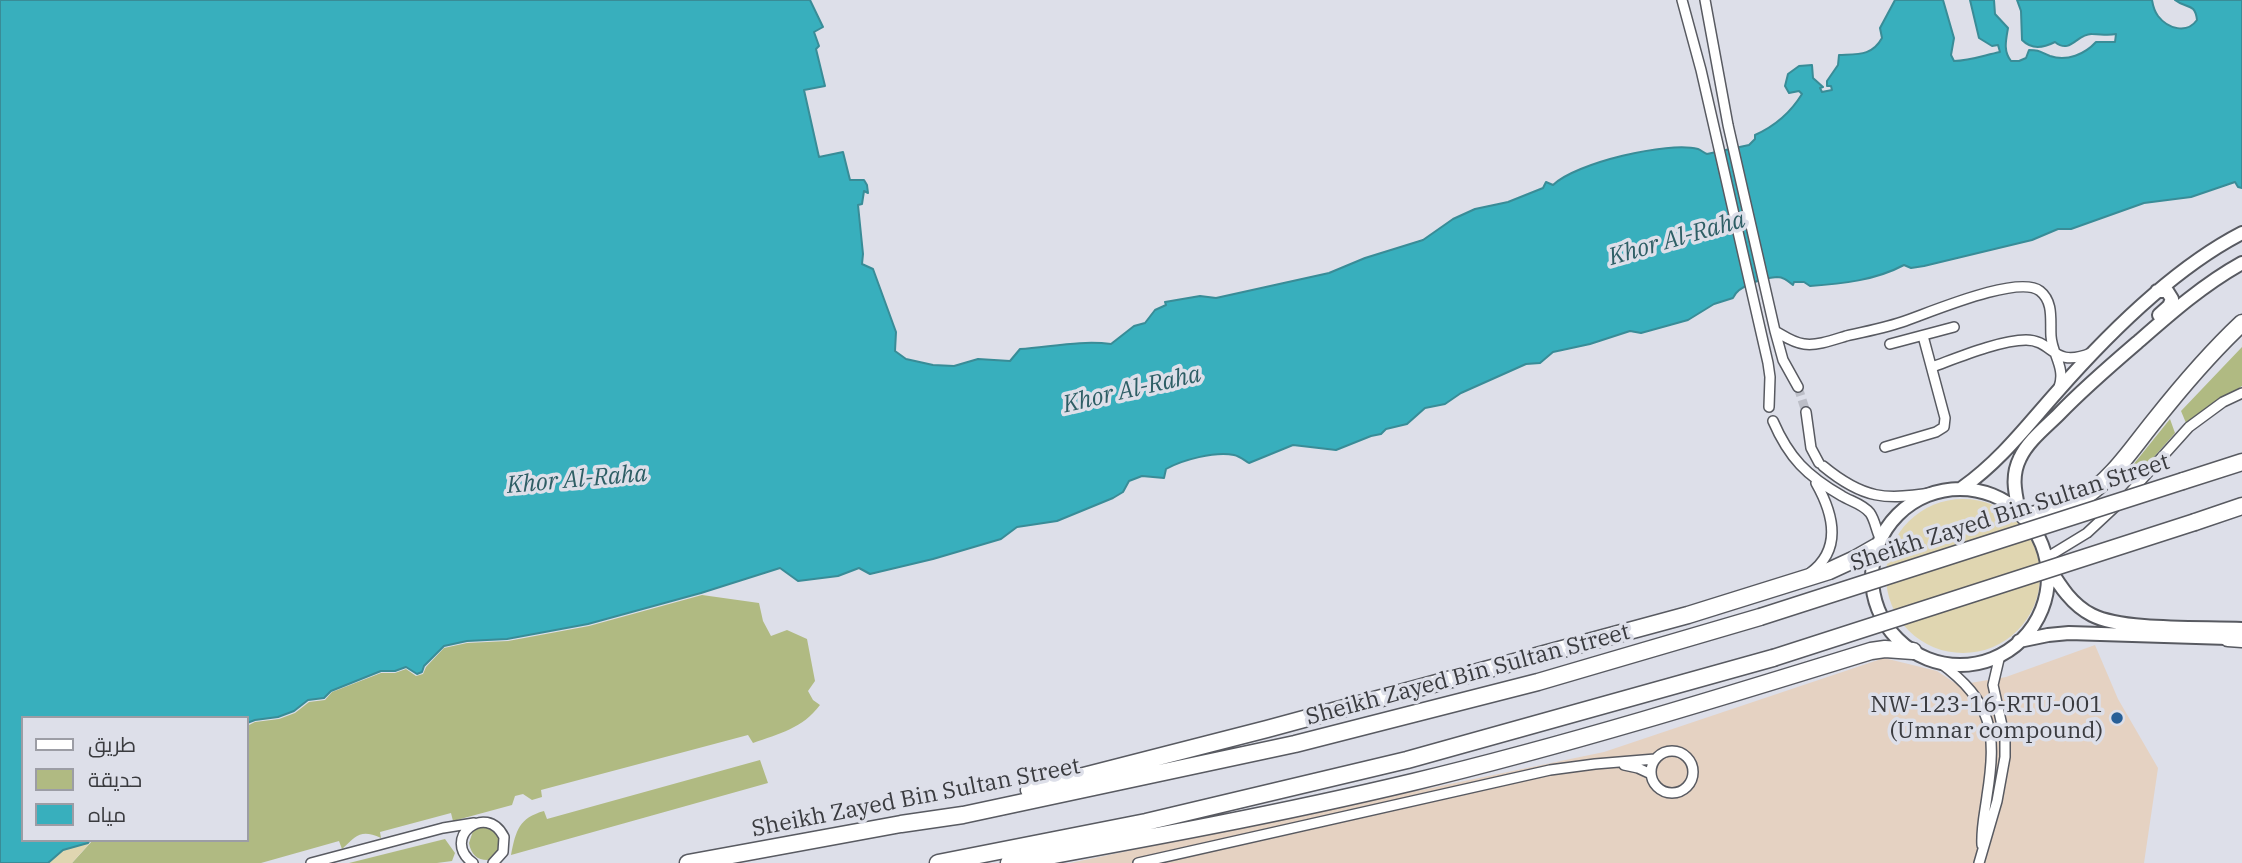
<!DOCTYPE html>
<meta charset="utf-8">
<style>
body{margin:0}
#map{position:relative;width:2242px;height:863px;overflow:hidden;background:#dddfe9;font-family:"IBM Plex Serif",Cairo,serif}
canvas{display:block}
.legend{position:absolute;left:21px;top:716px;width:228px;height:126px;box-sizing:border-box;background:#dddfe9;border:2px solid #9c9da5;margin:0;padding:9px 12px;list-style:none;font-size:21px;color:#3a3b3f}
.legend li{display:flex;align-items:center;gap:14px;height:35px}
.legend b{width:35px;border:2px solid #9c9da5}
</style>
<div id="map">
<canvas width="2242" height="863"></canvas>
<ul class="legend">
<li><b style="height:9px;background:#fff"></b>طريق</li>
<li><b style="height:19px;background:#b0ba82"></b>حديقة</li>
<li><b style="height:19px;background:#38afbd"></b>مياه</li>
</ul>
</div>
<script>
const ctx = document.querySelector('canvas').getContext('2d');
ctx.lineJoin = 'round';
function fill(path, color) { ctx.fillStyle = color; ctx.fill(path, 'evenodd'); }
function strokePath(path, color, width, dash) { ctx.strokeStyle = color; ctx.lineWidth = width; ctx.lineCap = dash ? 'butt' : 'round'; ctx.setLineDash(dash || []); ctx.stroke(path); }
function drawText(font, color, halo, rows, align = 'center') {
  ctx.font = font + ' "IBM Plex Serif",serif'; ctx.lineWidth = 7; ctx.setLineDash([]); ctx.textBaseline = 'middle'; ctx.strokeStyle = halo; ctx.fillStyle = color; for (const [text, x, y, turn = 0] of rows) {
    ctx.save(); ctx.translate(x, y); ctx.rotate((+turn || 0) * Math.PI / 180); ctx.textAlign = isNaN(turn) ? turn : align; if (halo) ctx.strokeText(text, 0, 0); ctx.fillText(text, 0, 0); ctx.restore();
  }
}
fill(new Path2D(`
 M2095 645 2118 699 2158 768 2144 863H1070L1604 752 1884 658 1937 671 1958 685 2006 677Z`), '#e5d2c2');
fill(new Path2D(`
 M2242 347V386L2186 423 2181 411Z
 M2170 419 2175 433 2131 483 2116 486Z
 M702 595 759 603 763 621 771 636 787 630 807 639 815 681 808 691 813 700 820 705C803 728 779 734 753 743L748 735 541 790 542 797 532 800 523 794 515 796 512 805 453 821 451 813 380 832 381 838C361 829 357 835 342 849L339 841 261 863H72L93 840H247V726L255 722 279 719 295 713 309 702 325 700 332 692 381 673H395L406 669 416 676 423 674 426 667 444 648 467 643 508 641 589 626Z
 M760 760 768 783 511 855C516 830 519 818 544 811L547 819Z
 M485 826 494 827 504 845 490 860C478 861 471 855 469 843L473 831Z
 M445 839 455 853 452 861 437 863H349Z`), '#b0ba82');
fill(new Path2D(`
 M1886 576a77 77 0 1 1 154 0a77 77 0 1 1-154 0Z
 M88 843 89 844 72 863H48L63 850Z`), '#e0d6b1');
const water = new Path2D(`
 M0 0H810L823 27 814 32 819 46 816 49 825 86 804 90 819 157 843 152 850 180H864L867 185 868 193 864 191 862 204 858 205 863 254 862 264 873 269 896 332 895 351 906 359 933 365 954 366 978 359 1010 361 1020 349C1050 347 1081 340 1111 344L1134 326 1145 323 1155 310 1166 305 1165 302 1200 296 1216 298 1329 273 1365 258 1423 240 1453 219 1475 209 1508 202 1543 188 1546 182 1553 185C1575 163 1668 141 1698 149 1701 150 1704 153 1707 154L1749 145 1755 139V135C1775 126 1791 112 1802 94L1799 91 1789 93 1785 86 1788 74 1799 66 1812 65 1813 78 1823 87 1820 88 1822 92 1832 90 1831 86H1827V81L1838 65 1839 55C1858 54 1872 56 1882 38L1880 28 1895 0H1943L1954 38 1951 55 1954 61C1970 61 1985 55 2000 52L1998 45 1992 46 1979 38 1970 0H1994L1995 14 2008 28C2006 40 2003 51 2011 61H2019L2026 58 2029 50C2040 50 2040 52 2050 56 2067 62 2085 54 2096 42H2115L2116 34C2107 36 2101 34 2092 34 2077 33 2071 55 2055 42 2043 48 2032 50 2022 40L2021 11 2017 0H2152C2153 6 2155 12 2158 16 2168 29 2187 34 2197 20 2195 2 2186 9 2175 0H2242V188L2238 187 2235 182 2191 197 2144 203 2071 229H2058L2032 240 1924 266 1911 268 1904 265C1876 280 1842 284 1810 286L1804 282H1794L1793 285C1788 281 1784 277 1777 277 1764 278 1738 285 1733 298L1714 304 1688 320 1641 333 1630 331 1590 344 1553 352 1540 363 1526 364 1461 393 1445 404 1425 408 1407 424 1386 429 1381 434 1371 436 1336 450 1293 445 1249 463C1244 460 1239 456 1234 455 1215 451 1182 460 1166 469L1164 478 1142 476 1129 481 1123 492 1113 498 1057 521 1017 527 1001 539 933 559 870 574 859 568 838 576 798 581 780 568 701 593 588 624 507 639 467 641 444 646 424 666 422 672 417 674 406 667 395 671H381L331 691 324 698 308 700 294 711 278 717 255 720 247 723V718H23V840H90L88 843 63 850 48 863H0Z`);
fill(water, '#38afbd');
strokePath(water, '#398c97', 2);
strokePath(new Path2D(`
 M1798 387 1806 412`), '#bcbec7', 9, [9, 4.5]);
const minor = new Path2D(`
 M1682 0 1701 70 1768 363 1770 377 1769 407
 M1705 0 1728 125 1775 331 1783 360 1798 387
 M1775 331C1784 336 1793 343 1804 344 1817 346 1833 340 1846 336 1864 332 1884 328 1902 322 1929 313 2018 274 2040 291 2054 302 2050 321 2051 336 2052 354 2066 368 2059 387
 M1890 344 1954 327
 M1932 367C1957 358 2000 340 2026 340 2054 340 2052 369 2091 353
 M1806 412 1811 448 1819 463
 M1773 421C1789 458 1807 476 1842 496 1850 501 1863 504 1870 513 1875 520 1876 530 1880 538
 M1885 447 1936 432 1944 427 1945 418 1923 336
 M1823 466C1863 499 1886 501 1935 492
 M2127 496 2189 427 2223 402 2242 393
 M2046 558 2087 533 2117 505
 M1810 573C1843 549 1833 513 1816 483
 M1939 662C1993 702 1997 732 1987 796 1985 812 1981 828 1982 845
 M1651 772a21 21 0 1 1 42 0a21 21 0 1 1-42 0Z
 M1624 765 1638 768 1651 774
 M311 863 443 828 474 823
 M473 863C440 839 486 801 504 837L503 852 493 863
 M1138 863 1550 770 1595 764 1655 759
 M1979 863 1997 801 2005 757V739L1993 685 2000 655`);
const secondary = new Path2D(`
 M2157 291H2167L2172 299 2169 306 2159 315
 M1962 488C2000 461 2025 428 2056 393 2106 336 2174 268 2242 233
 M1872 577a88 88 0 1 1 176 0a88 88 0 1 1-176 0Z
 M2019 511C2015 492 2011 476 2020 458 2028 441 2046 427 2059 414 2084 388 2111 365 2139 341 2171 313 2204 284 2242 263
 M2049 568C2060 586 2072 605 2092 615 2123 631 2204 627 2242 629
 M2019 641 2048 635 2069 633 2228 638`);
const motorway = new Path2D(`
 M2183 481 2242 462
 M2024 516C2044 513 2064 510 2081 499 2112 480 2133 447 2155 420 2182 386 2210 353 2242 323
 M2195 522 2242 506
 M2228 638 2242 639
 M1029 790 1267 729 1688 615 1829 571 1855 559 1876 547
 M688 863 901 824 963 815 1295 744 1538 682 1760 617
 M938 863 1146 822 1407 760 1773 658
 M1009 863C1144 839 1279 814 1413 782 1567 745 1719 698 1871 651L1885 649 1913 651`);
strokePath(minor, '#585a61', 12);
strokePath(secondary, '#585a61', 16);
strokePath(motorway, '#585a61', 19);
strokePath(minor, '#fff', 9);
strokePath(secondary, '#fff', 12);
strokePath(motorway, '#fff', 16);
const motorwayBridge = new Path2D(`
 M1760 617 2183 481
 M1773 658 2195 522`);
strokePath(motorwayBridge, '#585a61', 19, []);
strokePath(motorwayBridge, '#fff', 16);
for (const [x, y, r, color] of [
 [2117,718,7,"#285f97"]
]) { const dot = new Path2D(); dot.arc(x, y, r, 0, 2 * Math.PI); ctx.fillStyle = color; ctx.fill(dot); strokePath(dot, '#dddfe9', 2.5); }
drawText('23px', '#3a3b3f', '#dddfe9', [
 ["Sheikh Zayed Bin Sultan Street",2010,513,-18],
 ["Sheikh Zayed Bin Sultan Street",1468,675,-15],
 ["Sheikh Zayed Bin Sultan Street",916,798,-11]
]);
drawText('23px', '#3a3b3f', '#dddfe9', [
 ["NW-123-16-RTU-001",2103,705],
 ["(Umnar compound)",2103,731]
], 'right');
drawText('italic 24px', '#2e5e65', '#dddfe9', [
 ["Khor Al-Raha",1677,239,-16],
 ["Khor Al-Raha",1132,390,-13],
 ["Khor Al-Raha",577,480,-5]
]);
</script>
